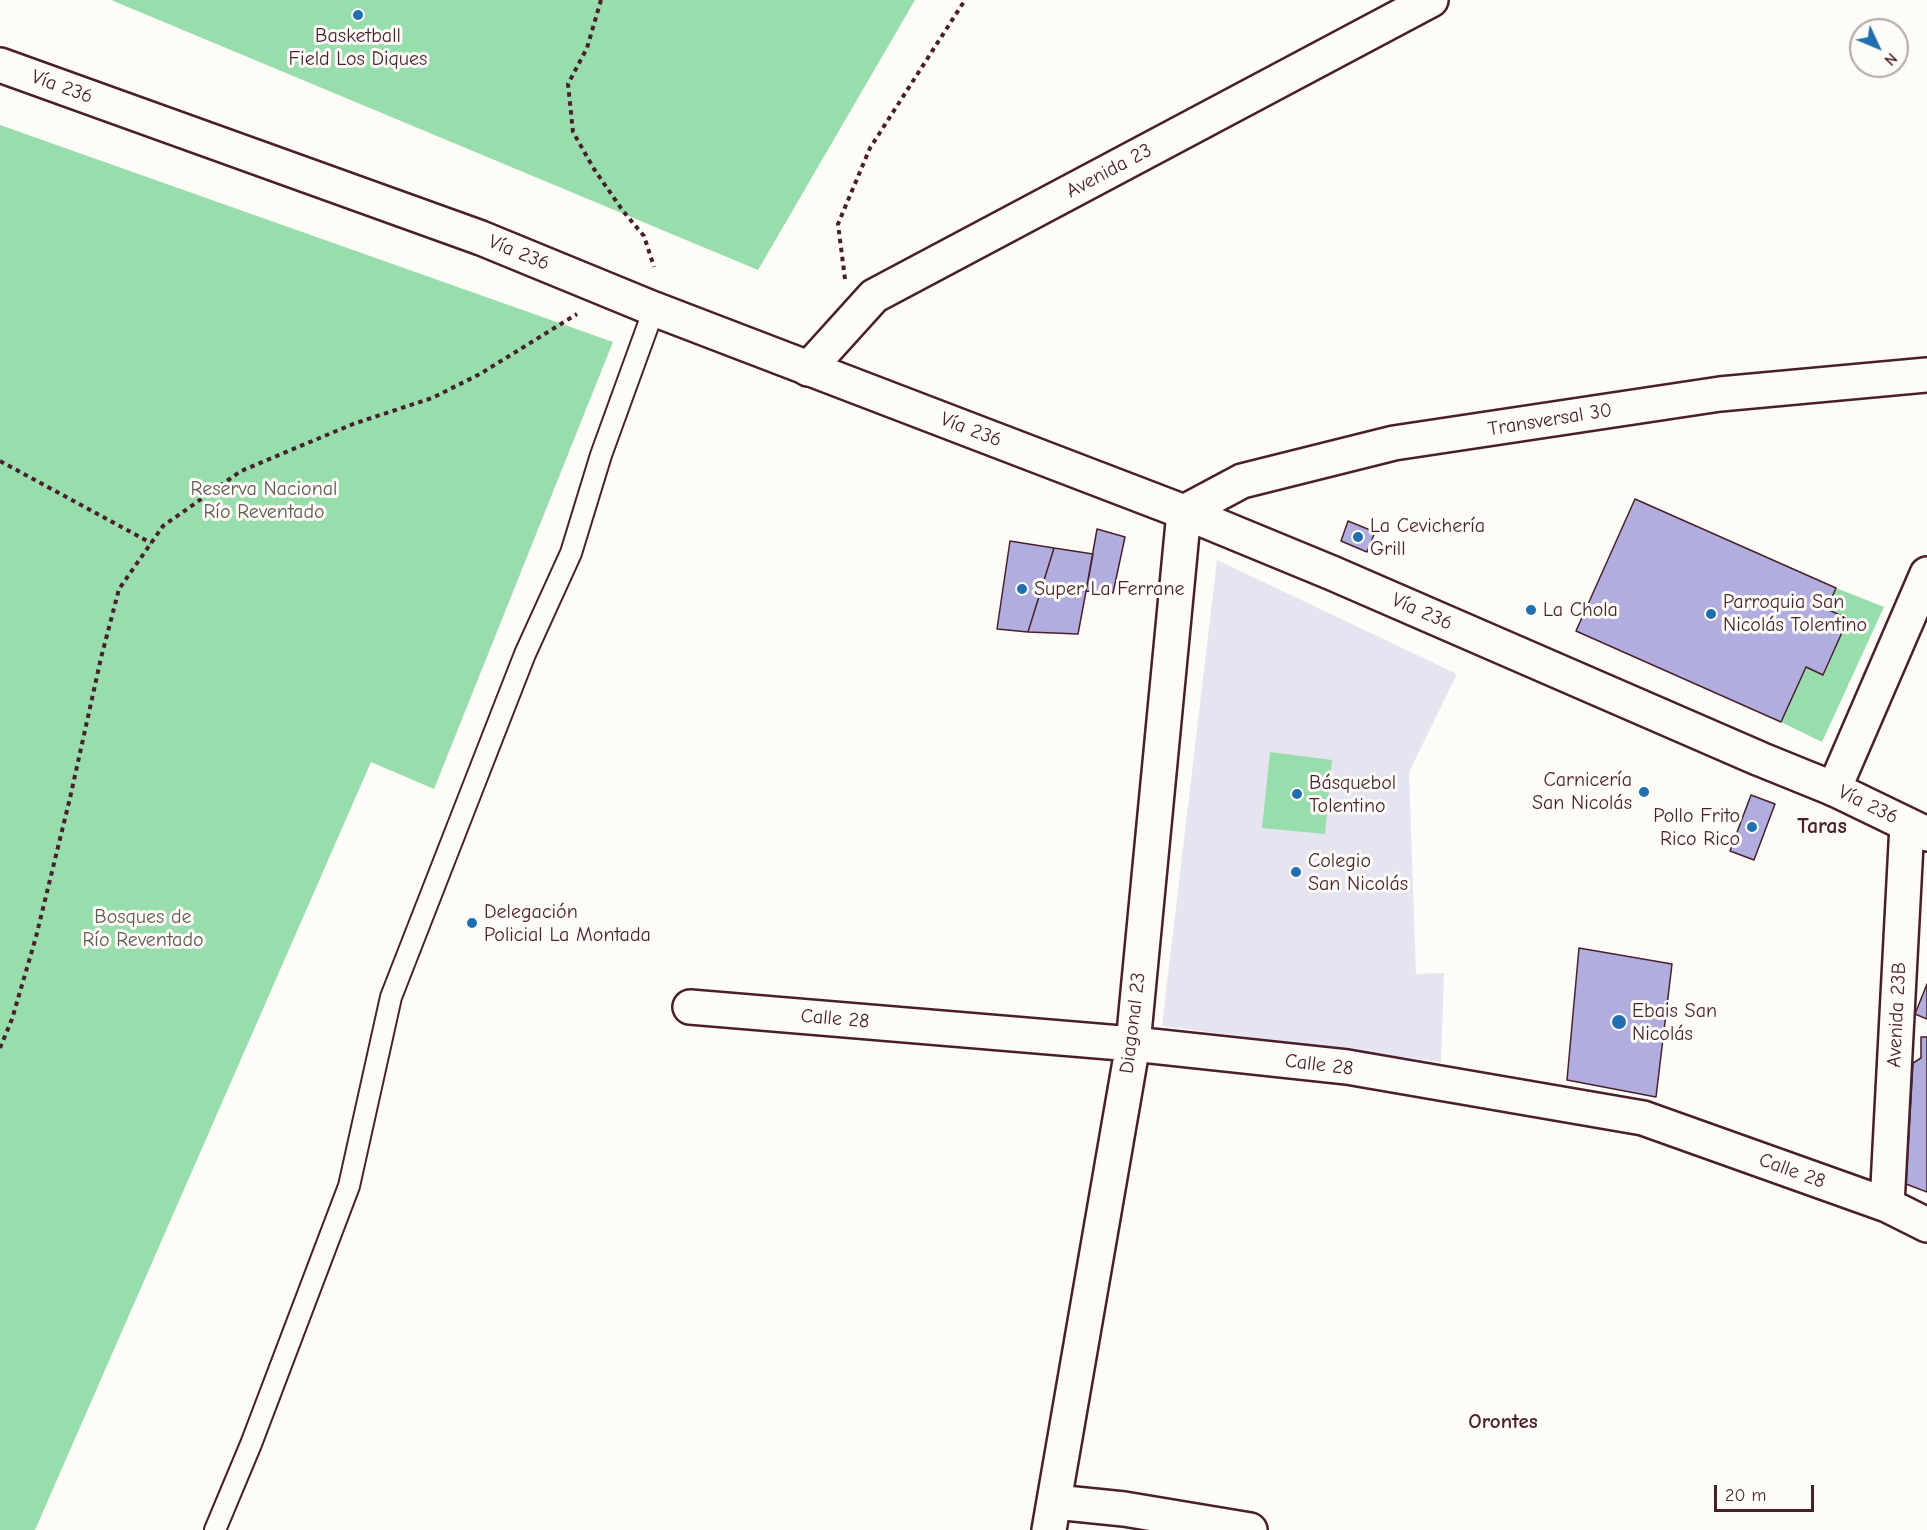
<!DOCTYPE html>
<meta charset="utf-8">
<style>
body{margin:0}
#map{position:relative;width:1927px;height:1530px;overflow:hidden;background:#fdfcf7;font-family:"Comic Neue",sans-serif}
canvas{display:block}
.north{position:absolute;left:1849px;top:18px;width:60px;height:60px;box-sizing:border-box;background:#fdfcf7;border:2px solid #b5a4a5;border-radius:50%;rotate:134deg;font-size:16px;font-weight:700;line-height:24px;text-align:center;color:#4a1f2b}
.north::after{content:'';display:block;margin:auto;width:21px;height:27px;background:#1f6fb2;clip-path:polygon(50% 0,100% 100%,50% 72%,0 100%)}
.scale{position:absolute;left:1714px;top:1485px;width:100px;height:27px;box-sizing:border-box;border:3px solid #4a1f2b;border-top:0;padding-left:8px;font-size:18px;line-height:21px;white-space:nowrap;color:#4a1f2b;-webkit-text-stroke:4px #fdfcf7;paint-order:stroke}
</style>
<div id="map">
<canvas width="1927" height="1530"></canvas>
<div class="north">N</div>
<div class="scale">20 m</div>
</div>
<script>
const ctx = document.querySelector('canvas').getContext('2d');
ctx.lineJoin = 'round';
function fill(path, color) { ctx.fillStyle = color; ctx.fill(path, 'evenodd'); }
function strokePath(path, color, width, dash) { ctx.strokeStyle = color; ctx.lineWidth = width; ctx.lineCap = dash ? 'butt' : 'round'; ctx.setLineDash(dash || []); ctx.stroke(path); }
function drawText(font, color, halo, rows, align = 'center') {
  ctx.font = font + ' "Comic Neue",sans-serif'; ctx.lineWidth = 6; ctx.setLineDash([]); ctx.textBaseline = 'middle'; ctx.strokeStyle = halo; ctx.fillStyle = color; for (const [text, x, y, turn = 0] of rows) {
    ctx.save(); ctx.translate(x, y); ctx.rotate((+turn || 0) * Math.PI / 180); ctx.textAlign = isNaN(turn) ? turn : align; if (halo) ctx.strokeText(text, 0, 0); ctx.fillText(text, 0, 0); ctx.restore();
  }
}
fill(new Path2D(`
 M1217 560 1457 674 1409 772 1416 974 1444 973 1441 1062 1162 1026Z`), '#e6e4f0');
fill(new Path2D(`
 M111 0H915L758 270Z
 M0 125 613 342 434 789 371 762 35 1530H0Z
 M1836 588 1884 607 1822 742 1781 722 1806 667 1824 675 1848 619 1827 609Z
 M1270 752 1332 760 1325 834 1262 828Z`), '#97deac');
const building = new Path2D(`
 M1635 499 1836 588 1827 609 1848 619 1823 675 1806 667 1781 722 1576 631Z
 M1348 521 1375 532 1367 552 1341 541Z
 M1097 529 1125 537 1113 593 1086 591Z
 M1010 541 1054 548 1028 632 997 629Z
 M1054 548 1093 554 1078 634 1028 632Z
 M1751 795 1775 804 1754 860 1730 851Z
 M1579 948 1672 964 1656 1097 1567 1080Z
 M1927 984V1019L1915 1014Z
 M1921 1037H1927V1192L1906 1184 1913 1063 1921 1058Z`);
fill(building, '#b1adde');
strokePath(building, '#4a1f2b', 1.5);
const service = new Path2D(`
 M215 1530 251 1444 349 1186 391 997 525 654 571 553 601 455 654 309`);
const minor = new Path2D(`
 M808 369 874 296 1431 0
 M1834 789 1927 574
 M690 1007 1133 1044 1347 1067 1643 1118 1887 1205 1927 1225
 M1887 1205 1907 825
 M1055 1502 1124 1509 1250 1530
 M1049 1530 1133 1044 1184 512 1242 481 1394 443 1720 394 1927 375`);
const secondary = new Path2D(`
 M0 65 481 238 654 309 1184 512 1332 573 1760 759 1834 789 1927 834`);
strokePath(service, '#4a1f2b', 24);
strokePath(minor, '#4a1f2b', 38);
strokePath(secondary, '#4a1f2b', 38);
strokePath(new Path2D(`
 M601 0 587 48 568 84 573 132 594 169 623 211 644 236 654 267
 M845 279 838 224 870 148 965 0
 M0 461 151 543
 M0 1048 12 1019 36 937 70 798 101 658 119 589 163 526 241 471 353 424 432 398 480 374 577 314`), '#4a1f2b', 4, [4.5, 4.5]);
strokePath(service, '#fdfcf7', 20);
strokePath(minor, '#fdfcf7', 33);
strokePath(secondary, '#fdfcf7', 33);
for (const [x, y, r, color] of [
 [358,15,6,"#1f6fb2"],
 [1358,537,6,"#1f6fb2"],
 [1022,589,6,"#1f6fb2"],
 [1531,610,6,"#1f6fb2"],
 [1711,614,6,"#1f6fb2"],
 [1644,792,6,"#1f6fb2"],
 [1297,794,6,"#1f6fb2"],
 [1752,827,6,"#1f6fb2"],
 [1296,872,6,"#1f6fb2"],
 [472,923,6,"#1f6fb2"],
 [1619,1022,8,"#1f6fb2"]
]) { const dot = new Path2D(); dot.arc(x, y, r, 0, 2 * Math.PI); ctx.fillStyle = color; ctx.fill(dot); strokePath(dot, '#fdfcf7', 2); }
drawText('20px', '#4a1f2b', '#fdfcf7', [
 ["Basketball",358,36,"center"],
 ["Field Los Diques",358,59,"center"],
 ["La Cevichería",1370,526],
 ["Grill",1370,549],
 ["Super La Ferrane",1034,589],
 ["Parroquia San",1723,602],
 ["Nicolás Tolentino",1723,625],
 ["La Chola",1543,610],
 ["Carnicería",1632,780,"right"],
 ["San Nicolás",1632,803,"right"],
 ["Básquebol",1309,783],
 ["Tolentino",1309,806],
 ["Pollo Frito",1740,816,"right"],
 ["Rico Rico",1740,839,"right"],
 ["Colegio",1308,861],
 ["San Nicolás",1308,884],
 ["Delegación",484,912],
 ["Policial La Montada",484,935],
 ["Ebais San",1632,1011],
 ["Nicolás",1632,1034]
], 'left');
drawText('20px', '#4a1f2b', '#fdfcf7', [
 ["Vía 236",62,87,20],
 ["Avenida 23",1109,171,-28],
 ["Vía 236",519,253,22],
 ["Transversal 30",1550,420,-9],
 ["Vía 236",971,430,21],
 ["Vía 236",1422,612,24],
 ["Vía 236",1868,805,26],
 ["Avenida 23B",1897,1015,-87],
 ["Calle 28",835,1019,5],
 ["Diagonal 23",1133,1023,-83],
 ["Calle 28",1319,1065,7],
 ["Calle 28",1792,1171,20]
]);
drawText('20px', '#615852', '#fdfcf7', [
 ["Reserva Nacional",264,489],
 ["Río Reventado",264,512],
 ["Bosques de",143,917],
 ["Río Reventado",143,940]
]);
drawText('bold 21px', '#4a1f2b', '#fdfcf7', [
 ["Orontes",1503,1422]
]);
drawText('bold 22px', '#4a1f2b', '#fdfcf7', [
 ["Taras",1822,827]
]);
</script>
